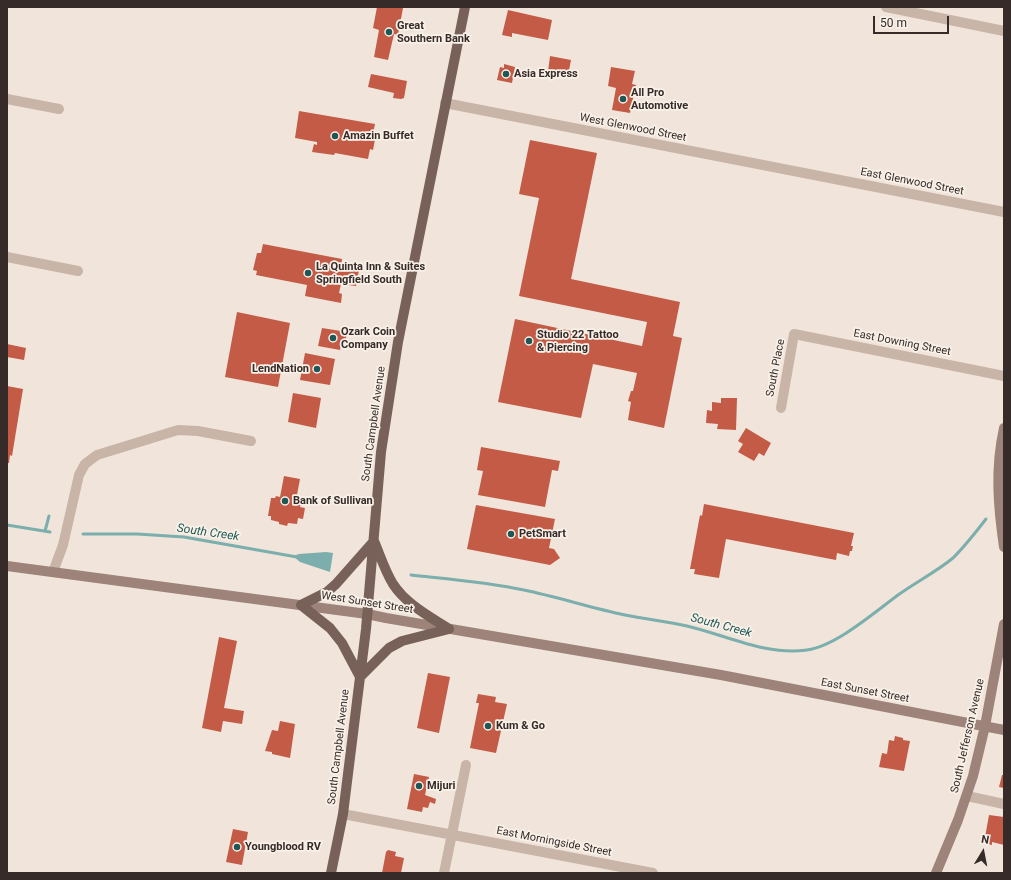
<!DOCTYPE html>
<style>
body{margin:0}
#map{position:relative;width:1011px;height:880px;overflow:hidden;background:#f1e5db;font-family:Roboto,sans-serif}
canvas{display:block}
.frame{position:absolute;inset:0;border:8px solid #362b28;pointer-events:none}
.north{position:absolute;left:963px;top:832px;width:40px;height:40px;-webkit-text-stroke:3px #f9f0e8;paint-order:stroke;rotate:10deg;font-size:11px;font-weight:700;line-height:16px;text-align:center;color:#362b28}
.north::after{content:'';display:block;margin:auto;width:14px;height:18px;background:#362b28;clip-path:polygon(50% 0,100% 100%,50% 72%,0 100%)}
.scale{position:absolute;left:873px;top:16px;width:76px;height:18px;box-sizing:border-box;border:2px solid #362b28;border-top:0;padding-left:5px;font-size:12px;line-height:14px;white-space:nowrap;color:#362b28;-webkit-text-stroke:3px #f9f0e8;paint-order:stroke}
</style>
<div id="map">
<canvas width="1011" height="880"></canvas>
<div class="frame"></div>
<div class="north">N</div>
<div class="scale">50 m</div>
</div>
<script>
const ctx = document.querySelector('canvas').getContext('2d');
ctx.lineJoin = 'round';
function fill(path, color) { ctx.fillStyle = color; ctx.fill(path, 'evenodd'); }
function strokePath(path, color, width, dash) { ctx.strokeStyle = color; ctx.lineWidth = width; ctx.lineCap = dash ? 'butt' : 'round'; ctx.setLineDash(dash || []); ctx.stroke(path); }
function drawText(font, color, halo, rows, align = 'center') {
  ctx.font = font + ' Roboto,sans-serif'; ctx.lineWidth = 3.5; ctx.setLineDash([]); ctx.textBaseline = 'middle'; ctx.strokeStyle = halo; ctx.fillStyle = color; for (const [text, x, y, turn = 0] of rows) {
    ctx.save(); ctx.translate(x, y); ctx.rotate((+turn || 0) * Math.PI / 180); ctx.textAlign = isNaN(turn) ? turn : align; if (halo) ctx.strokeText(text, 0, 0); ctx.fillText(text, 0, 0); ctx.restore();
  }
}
fill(new Path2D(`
 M326 552 333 553 330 572 300 562 293 556 299 554Z`), '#7baeac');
strokePath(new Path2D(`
 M7 525 50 532
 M45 531 49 516
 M83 534H137L184 537 297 557
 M411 575C448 579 487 582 524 590 558 597 591 608 625 615 646 619 667 622 687 626 726 635 766 656 807 650 836 646 875 612 898 595 916 582 936 572 953 558 965 546 976 532 986 519`), '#7baeac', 3);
fill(new Path2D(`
 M377 7 403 8 398 35 394 34 388 60 374 57 379 30 373 28Z
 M508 10 552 20 548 40 512 33V37L502 35Z
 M550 56 571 60 568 76 548 72Z
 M504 64 515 67 512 83 497 80 500 67 504 68Z
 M611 67 635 71 632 84 636 85 630 113 612 110 616 88 608 86Z
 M371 74 407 81 404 98 401 99 393 98 394 93 368 87Z
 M299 111 375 124 373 134H376L373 150 370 149 368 159 335 153 334 155 312 152 314 144 317 145V142L295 138Z
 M530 140 597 153 571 279 680 302 673 336 682 338 664 428 628 420 631 402 628 401 631 391H633L637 373 593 364 581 418 498 402 515 319 642 346 647 322 519 296 539 198 519 194Z
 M263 244 342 259 341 267 359 270 356 286 341 284 339 293 342 294 341 303 305 296 307 285 256 275 257 271 253 270 257 253H261Z
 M237 312 290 323 278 387 225 377Z
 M322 328 347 332 345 344H341L340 350 318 346Z
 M7 344 26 348 24 360 7 357Z
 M305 353 335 359 330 385 300 380Z
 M7 386 23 389 12 456 10 455 9 463H7Z
 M293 393 321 398 316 428 288 422Z
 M721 398H737L736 430 717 429 718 424 706 423 707 410 712 411V402L721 403Z
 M746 428 771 443 764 456 759 453 754 461 738 452 743 444 738 441Z
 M481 447 560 461 558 471 552 470 545 507 478 495 483 471 477 470Z
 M284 476 300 479 296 500 301 501 300 507 305 508 303 519 298 518 297 524 288 523 287 526 279 524V522L271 520V516H268L271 498H275L276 496 280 497Z
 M704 504 854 533 851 546H853L852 551H850L849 556 837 553 836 560 726 539 719 578 694 574 695 569H690L700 515 702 516Z
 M476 505 555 519 549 548 554 549 560 558 550 565 467 549Z
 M219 637 237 641 224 708 244 711 242 724 223 721 221 732 202 728Z
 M428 673 450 677 439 733 417 728Z
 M478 694 496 697 495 702 507 704 496 753 470 748 479 703H476Z
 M280 721 295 724 290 758 272 754V752L265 751 272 730 278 731Z
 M895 736 903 738V740L910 741 904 771 879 767 882 753 887 754 889 740 894 741Z
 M414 774 429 777 425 795 436 799 435 804 430 802 428 808 423 807 422 812 407 809Z
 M1002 775H1004V788L999 787Z
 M989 815 1004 817V845L992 842V845L984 843Z
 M233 829 248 832 242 865 226 862Z
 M388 850 396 852 395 856 404 858 401 873H382L386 852Z`), '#c45b47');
strokePath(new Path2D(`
 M886 7 1004 31
 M7 99 59 109
 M445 103 1004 212
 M7 257 78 271
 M781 408 794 334 1004 376
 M53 572 63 545 79 475 85 464 97 455 178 430 198 431 251 441
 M967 796 1004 804
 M343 814 653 873
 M444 873 466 765`), '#c9b4a8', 10);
strokePath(new Path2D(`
 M1004 428C995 468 998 506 1004 547
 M7 566 367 614 386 618 721 675 1004 730
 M936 873 958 820 973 776 985 726 1004 624`), '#9d8379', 10);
strokePath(new Path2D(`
 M374 541C380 555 385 571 393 584 406 604 429 616 449 629L402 641 389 648 360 677 342 643 330 628 301 605 327 592 336 584Z
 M331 873 343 814 366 629 381 452 398 342 465 7`), '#786159', 10);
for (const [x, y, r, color] of [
 [389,32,4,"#1e5756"],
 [506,74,4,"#1e5756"],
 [623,99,4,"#1e5756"],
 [335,136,4,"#1e5756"],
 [308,273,4,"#1e5756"],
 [333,338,4,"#1e5756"],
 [529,341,4,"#1e5756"],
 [317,369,4,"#1e5756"],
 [285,501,4,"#1e5756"],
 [511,534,4,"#1e5756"],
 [488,726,4,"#1e5756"],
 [419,786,4,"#1e5756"],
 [237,847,4,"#1e5756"]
]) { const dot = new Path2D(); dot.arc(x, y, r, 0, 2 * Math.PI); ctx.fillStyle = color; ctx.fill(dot); strokePath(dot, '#f9f0e8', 1.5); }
drawText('bold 11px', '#362b28', '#f9f0e8', [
 ["Great",397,26],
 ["Southern Bank",397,39],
 ["Asia Express",514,74],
 ["All Pro",631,93],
 ["Automotive",631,106],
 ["Amazin Buffet",343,136],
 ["La Quinta Inn & Suites",316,267],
 ["Springfield South",316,280],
 ["Ozark Coin",341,332],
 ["Company",341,345],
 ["Studio 22 Tattoo",537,335],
 ["& Piercing",537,348],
 ["LendNation",309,369,"right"],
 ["Bank of Sullivan",293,501],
 ["PetSmart",519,534],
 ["Kum & Go",496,726],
 ["Mijuri",427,786],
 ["Youngblood RV",245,847]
], 'left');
drawText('11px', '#362b28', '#f9f0e8', [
 ["West Glenwood Street",633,128,11],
 ["East Glenwood Street",912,182,11],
 ["East Downing Street",902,343,11],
 ["South Place",776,368,-79],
 ["South Campbell Avenue",374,424,-82],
 ["West Sunset Street",367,603,9],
 ["East Sunset Street",865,691,11],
 ["South Jefferson Avenue",968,736,-77],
 ["South Campbell Avenue",339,747,-83],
 ["East Morningside Street",554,842,11]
]);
drawText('italic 12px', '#1e5756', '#f9f0e8', [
 ["South Creek",208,533,8],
 ["South Creek",721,626,15]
]);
</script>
